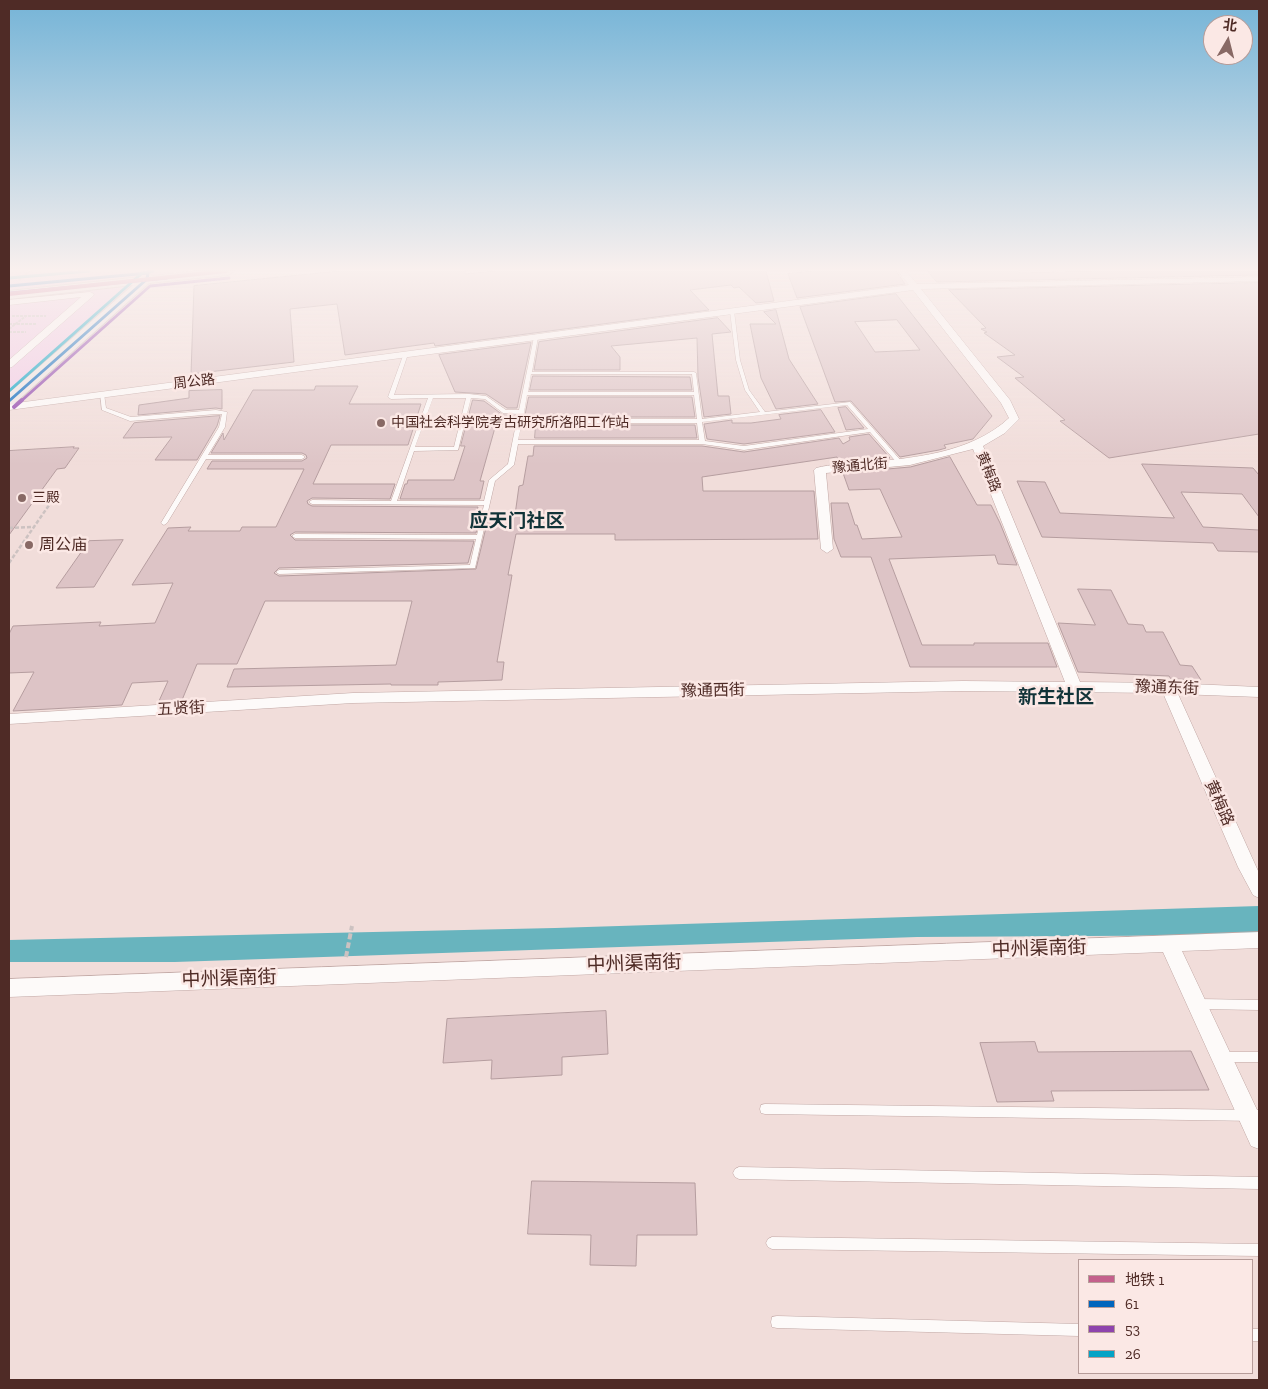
<!DOCTYPE html>
<meta charset="utf-8">
<style>
body{margin:0}
#map{position:relative;width:1268px;height:1389px;overflow:hidden;background:#f1ddda;font-family:"Zilla Slab","Noto Sans SC",serif}
canvas{display:block}
.frame{position:absolute;inset:0;border:10px solid #4f2b26;pointer-events:none}
.legend{position:absolute;left:1078px;top:1259px;width:175px;height:115px;box-sizing:border-box;background:#fbe8e5;border:1px solid #b69c99;margin:0;padding:6px 9px;list-style:none;font-size:15px;color:#4f2b26}
.legend li{display:flex;align-items:center;gap:10px;height:25px}
.legend b{width:25px;border:1px solid #b69c99}
.north{position:absolute;left:1203px;top:15px;width:50px;height:50px;box-sizing:border-box;background:#fbe8e5;border:1px solid #b69c99;border-radius:50%;rotate:8deg;font-size:14px;font-weight:700;line-height:20px;text-align:center;color:#4f2b26}
.north::after{content:'';display:block;margin:auto;width:18px;height:22px;background:#886965;clip-path:polygon(50% 0,100% 100%,50% 72%,0 100%)}
</style>
<div id="map">
<canvas width="1268" height="1389"></canvas>
<div class="frame"></div>
<ul class="legend">
<li><b style="height:6px;background:#c4608c"></b>地铁 1</li>
<li><b style="height:6px;background:#0065bd"></b>61</li>
<li><b style="height:6px;background:#8e44ad"></b>53</li>
<li><b style="height:6px;background:#04a3c6"></b>26</li>
</ul>
<div class="north">北</div>
</div>
<script>
const ctx = document.querySelector('canvas').getContext('2d');
ctx.lineJoin = 'round';
function fill(path, color) { ctx.fillStyle = color; ctx.fill(path, 'evenodd'); }
function strokePath(path, color, width, dash) { ctx.strokeStyle = color; ctx.lineWidth = width; ctx.lineCap = dash ? 'butt' : 'round'; ctx.setLineDash(dash || []); ctx.stroke(path); }
function drawText(font, color, halo, rows, align = 'center') {
  ctx.font = font + ' "Zilla Slab","Noto Sans SC",serif'; ctx.lineWidth = 5; ctx.setLineDash([]); ctx.textBaseline = 'middle'; ctx.strokeStyle = halo; ctx.fillStyle = color; for (const [text, x, y, turn = 0] of rows) {
    ctx.save(); ctx.translate(x, y); ctx.rotate((+turn || 0) * Math.PI / 180); ctx.textAlign = isNaN(turn) ? turn : align; if (halo) ctx.strokeText(text, 0, 0); ctx.fillText(text, 0, 0); ctx.restore();
  }
}
fill(new Path2D(`
 M9 271H177L124 294 9 390Z`), '#f2cbe6');
fill(new Path2D(`
 M1259 906V935L917 937 175 962H9V940L555 928Z`), '#68b4be');
const building = new Path2D(`
 M340 271H465V274L495 271H766L774 301 756 303 739 287 734 288 731 285 690 290 709 310 435 346 434 343 345 355 337 304 290 309 294 362 191 374 194 286Z
 M812 271H896L905 284 797 298 788 274Z
 M928 271H1017L1020 273 1093 271H1259V275L937 282Z
 M1259 283V434L1109 458 1060 421 1065 420 1015 378 1024 377 997 357 1015 355 984 333 987 332 981 329 986 328 949 290Z
 M896 294 992 416 973 439 944 445 946 448 939 450 900 457 851 401 835 402 800 307ZM897 320 920 350 875 352 855 322Z
 M776 310 789 359 818 404 776 409 761 378 750 324H776L764 312Z
 M718 318 731 332 712 334 718 396H729L731 414 704 417 698 377 697 338 611 346 620 357V370H534L539 342Z
 M531 343 517 408H507L486 394 455 392 439 355Z
 M533 376 690 377 692 390H530Z
 M316 386H358L349 404H421L408 445H331L313 484H395L390 499 312 498 307 501 308 504 312 506 478 507 476 515H480L476 533 295 532 290 535 295 540 474 541 468 563 279 568 274 573 279 576 476 569 489 515H515L519 486 523 485 528 456H533L534 446H702L744 452 839 438 843 444 850 440 849 437 869 434 890 458 839 463 837 457 702 477 703 491H814L818 539 615 540V534H516L508 575H512L497 662H504L502 680 438 682V685H391V684L227 687 234 669 396 665 412 601H265L237 664H197L182 700 159 701 168 681 132 683 122 705 13 711 34 672 9 673V634L13 626 101 622 99 626 155 623 173 583 132 585 168 528 191 527 188 531H240L242 527H276L304 469H207L212 461H302L307 458 306 455 302 453H211L223 433 224 440 253 390H314Z
 M222 390V409L216 408 138 415 139 405 189 398V391Z
 M529 397H692L695 417H525Z
 M473 400 484 401 503 415 516 416 514 425 496 424 480 481H484L480 499H400L405 484H407L408 480H454L465 446H461Z
 M846 407 864 428 846 430 838 408Z
 M821 410 835 432 744 444 707 439 704 424 732 420V423H751L781 419 779 415Z
 M220 416 217 426 197 460H155L172 437 123 438 134 423Z
 M536 425H695L697 438H535Z
 M74 447 73 448H79L65 468 57 469 9 535V451Z
 M950 457 977 505H991L1000 523 1017 565 998 564 995 555 889 559 922 645H974V643H1048L1057 667H910L871 557H841L834 539 831 503H848L855 525H857L862 539 902 537 880 489 849 490 843 473 910 467Z
 M1142 464 1253 468 1259 475V517L1242 494 1181 492 1203 527 1259 530V552L1218 551 1213 543 1042 537 1017 481 1045 482 1060 513 1174 518Z
 M123 540 94 587 56 588 89 541Z
 M1078 589 1111 590 1128 624 1143 625 1146 632H1163L1180 665 1192 666 1201 680 1171 679 1169 676 1078 672 1058 623 1095 625Z
 M606 1011 608 1054 562 1057V1075L491 1079 492 1060 443 1063 447 1019Z
 M1035 1042 1038 1052 1191 1051 1209 1090 1051 1091 1054 1101 997 1102 980 1043Z
 M532 1181 695 1183 697 1235H637L636 1266 590 1265 591 1235 528 1234Z`);
fill(building, '#ddc4c6');
strokePath(building, '#b59d9f', 1);
const lane = new Path2D(`
 M732 310 734 311 740 360 749 390 765 412 850 402 902 462V464H898L870 432 744 450 702 444H518L514 465 495 481 475 568 279 574 276 572 279 570 470 565 476 539 295 538 292 536 295 534 477 535 484 505 312 504 309 502 312 500 391 501 428 398 391 399 388 397 404 353 408 354 394 395 469 394 486 396 506 410H519L534 337 536 336 538 337 532 372H694L696 373 702 419 760 412 745 390 736 360 730 311ZM531 374H692L694 392H528ZM527 395H694L697 419H523ZM433 398H466L454 447H415ZM471 398 485 399 503 413 518 414 508 464 489 480 484 501H397L414 451 458 450ZM847 405 868 429 744 446 705 441 702 422ZM522 423H697L699 440H518Z
 M100 393 104 394 106 408 131 417 216 410 227 412 225 427 208 455H302L305 457 302 459H206L167 523 164 525 162 524 161 523 219 427 222 414H216L130 421 102 410Z
 M1199 999 1259 1000V1010L1199 1009 1195 1007 1194 1004 1195 1001Z
 M1224 1052H1259V1062H1224L1220 1061 1219 1057 1220 1053Z
 M765 1104 1259 1110V1121L765 1114 761 1113 760 1109 761 1105Z
 M739 1167 1259 1177V1189L739 1179 735 1177 733 1173 735 1169Z
 M772 1237 1259 1244V1256L772 1249 768 1247 766 1243 768 1239Z
 M777 1316 1079 1324V1336L777 1328 772 1327 771 1322 772 1317Z
 M1252 1329H1259V1341H1252Z`);
const street = new Path2D(`
 M898 271H906L917 284 1259 277V281L921 289 1010 400 1019 419 1005 433 983 446 1080 682 1168 683 1259 687V697L1178 694 1259 873V898L1253 895 1238 867 1163 693 963 691 353 703 9 724V714L353 693 963 681 1065 682 973 449 910 465 826 473 833 549 827 553 821 549 814 470 816 468C831 464 847 464 862 463 912 458 970 454 1009 418L1001 403 913 290 9 410V404L909 285Z
 M90 292 94 294 93 296 12 367 9 368V360L81 297 9 305V300Z
 M1259 932V948L1182 951 1259 1114V1149L1251 1146 1163 952 9 997V979Z`);
const primary = new Path2D(`
 M197 271H234L228 275 149 283 14 404 9 405V393L133 285 9 299V291L141 277 143 273 147 272 153 276Z`);
strokePath(lane, '#c0a7a4', 1);
strokePath(street, '#c0a7a4', 1);
strokePath(primary, '#c9b9b6', 2);
strokePath(new Path2D(`
 M19 280 30 271
 M12 316H46
 M9 324H36
 M9 329 26 316
 M9 332H26`), '#ccc2c1', 2, [3, 1]);
strokePath(new Path2D(`
 M9 528 33 527
 M9 563 56 495`), '#ccc2c1', 2.5, [4, 2]);
strokePath(new Path2D(`
 M346 957 352 926`), '#ccc2c1', 4, [6, 3]);
fill(lane, '#fdfaf9');
fill(street, '#fdfaf9');
fill(primary, '#efe6e4');
strokePath(new Path2D(`
 M9 286 148 273
 M9 401 147 279 148 273`), '#0065bd', 3);
strokePath(new Path2D(`
 M10 293 167 278
 M20 402 150 286 229 278`), '#8e44ad', 3);
strokePath(new Path2D(`
 M14 407 22 400`), '#8e44ad', 4);
strokePath(new Path2D(`
 M9 278 89 271
 M9 391 142 273 153 271`), '#04a3c6', 3);
strokePath(new Path2D(`
 M9 294 226 271`), '#c4608c', 4);
const sky = ctx.createLinearGradient(0, 0, 0, 465);
sky.addColorStop(0, '#75b4d7');
sky.addColorStop(0.58, '#f9f0ee');
sky.addColorStop(1, '#f9f0ee00');
ctx.fillStyle = sky;
ctx.fillRect(0, 0, 1268, 465);
for (const [x, y, r, color] of [
 [381,423,5,"#886965"],
 [22,498,5,"#886965"],
 [29,545,5,"#886965"]
]) { const dot = new Path2D(); dot.arc(x, y, r, 0, 2 * Math.PI); ctx.fillStyle = color; ctx.fill(dot); strokePath(dot, '#fbe8e5', 2); }
drawText('14px', '#4f2b26', '#fbe8e5', [
 ["周公路",194,382,-7],
 ["豫通北街",860,466,-5],
 ["黄梅路",988,472,68]
]);
drawText('14px', '#4f2b26', '#fbe8e5', [
 ["中国社会科学院考古研究所洛阳工作站",391,423],
 ["三殿",32,498]
], 'left');
drawText('16px', '#4f2b26', '#fbe8e5', [
 ["周公庙",39,545]
], 'left');
drawText('16px', '#4f2b26', '#fbe8e5', [
 ["豫通东街",1167,688,2],
 ["豫通西街",713,691,-1],
 ["五贤街",181,709,-3],
 ["黄梅路",1219,803,66]
]);
drawText('bold 19px', '#113338', '#fbe8e5', [
 ["应天门社区",517,522],
 ["新生社区",1056,698]
]);
drawText('19px', '#4f2b26', '#fbe8e5', [
 ["中州渠南街",1039,949,-2],
 ["中州渠南街",634,964,-2],
 ["中州渠南街",229,979,-2]
]);
</script>
